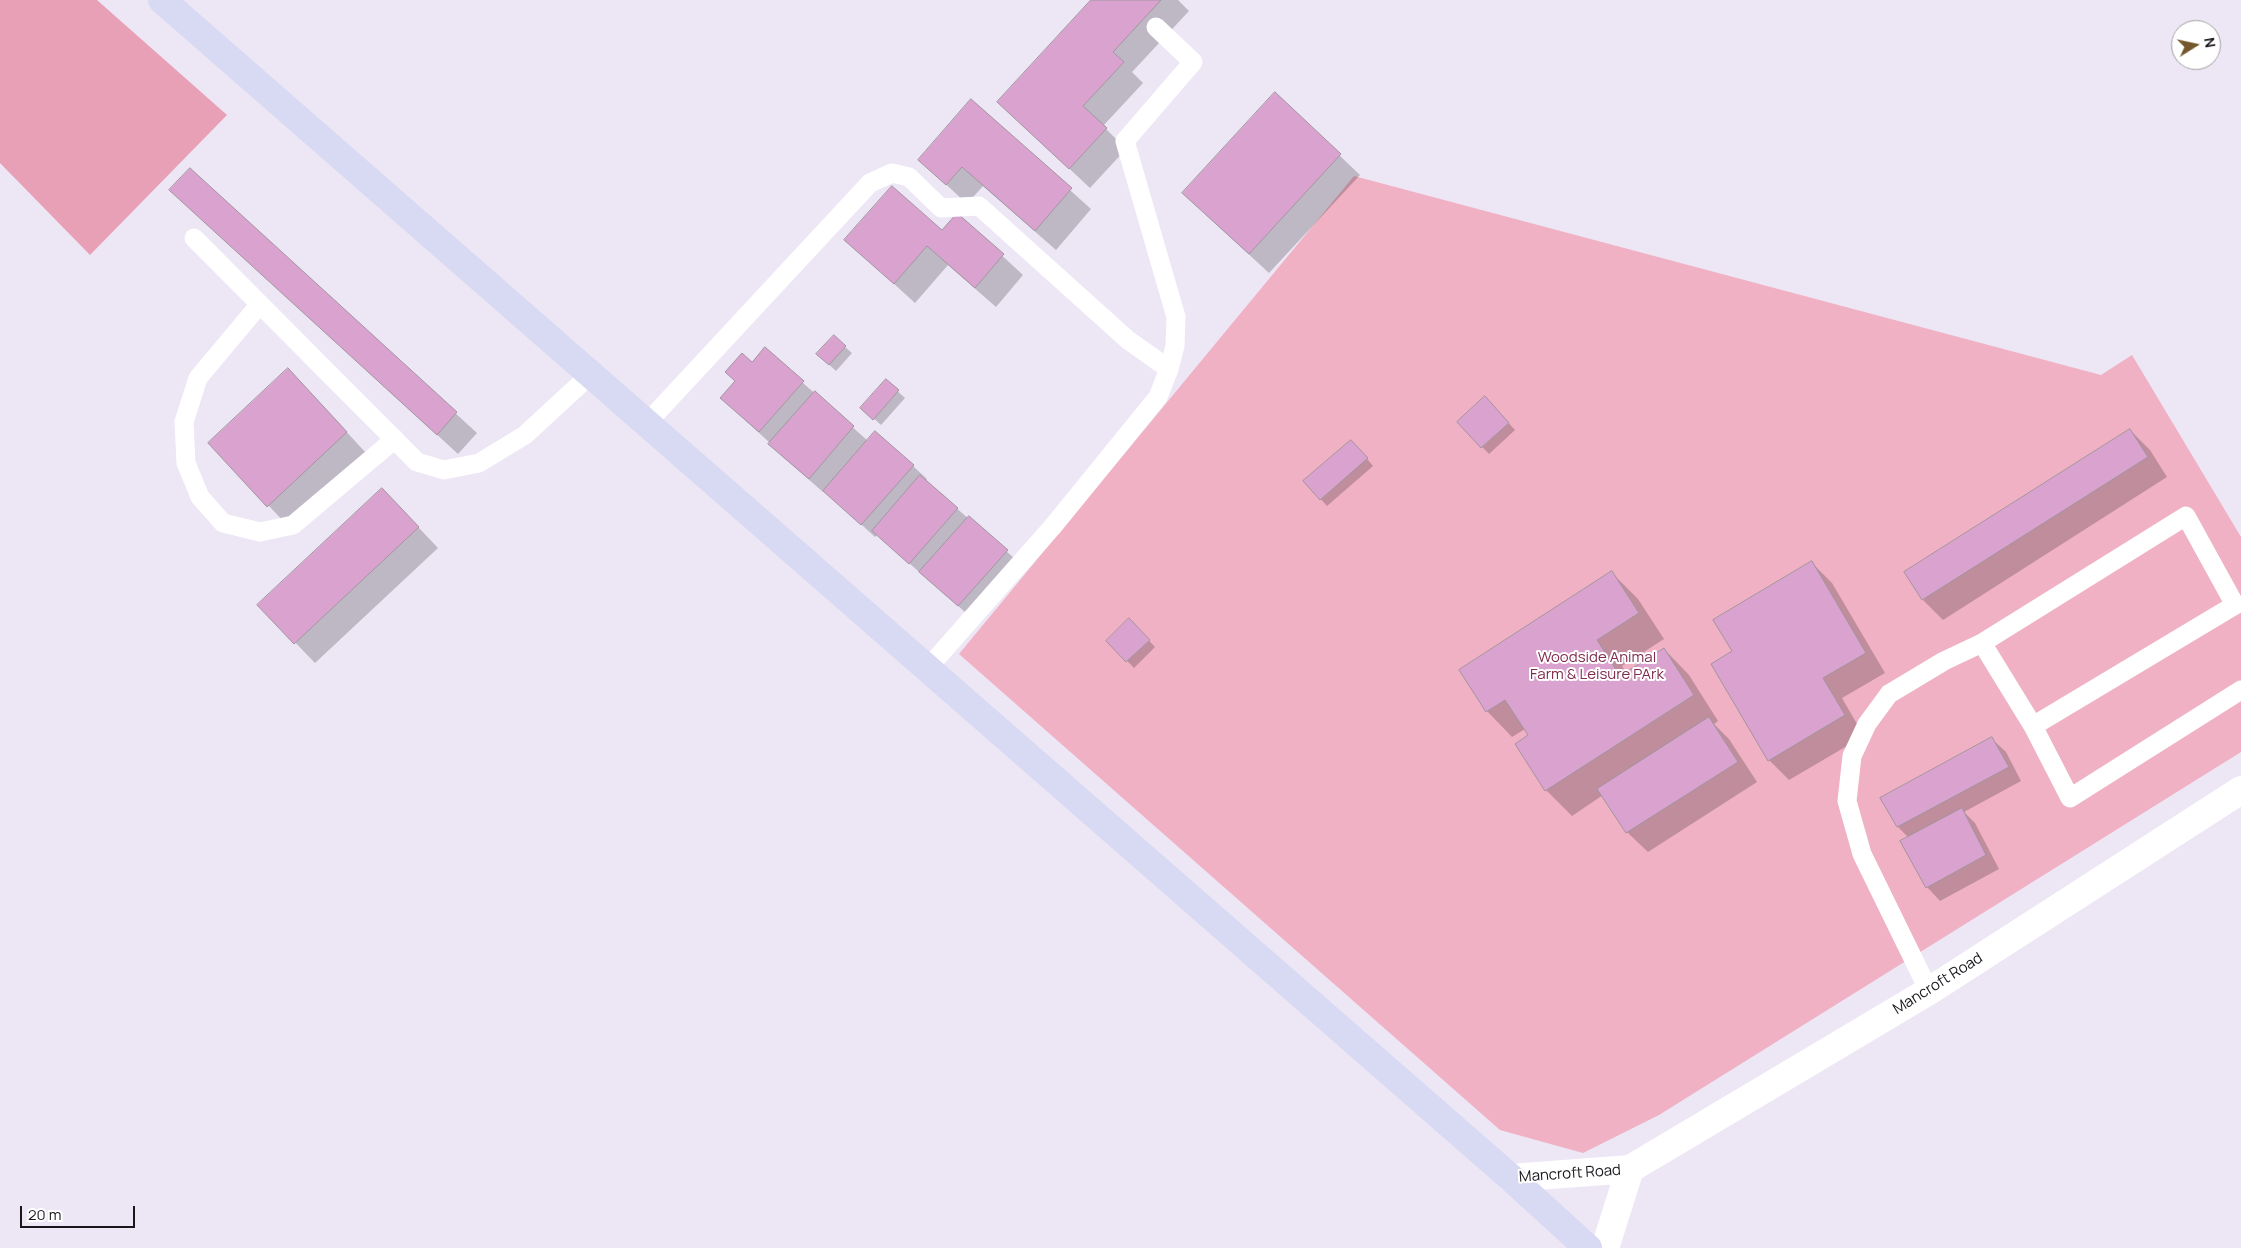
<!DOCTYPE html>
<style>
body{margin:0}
#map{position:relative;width:2241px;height:1248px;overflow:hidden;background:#ede6f5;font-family:Manrope,sans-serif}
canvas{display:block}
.north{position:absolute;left:2171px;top:20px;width:50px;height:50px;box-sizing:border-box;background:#fff;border:1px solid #a3a2a4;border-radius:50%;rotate:80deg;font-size:14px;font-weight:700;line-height:20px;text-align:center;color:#19171c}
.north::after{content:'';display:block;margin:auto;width:18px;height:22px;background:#74582b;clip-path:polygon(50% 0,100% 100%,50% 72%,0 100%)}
.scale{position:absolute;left:20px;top:1206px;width:115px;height:22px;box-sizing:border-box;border:2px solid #19171c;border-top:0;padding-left:6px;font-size:15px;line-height:18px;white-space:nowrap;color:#19171c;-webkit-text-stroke:4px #fff;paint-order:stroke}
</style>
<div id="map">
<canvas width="2241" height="1248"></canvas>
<div class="north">N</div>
<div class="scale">20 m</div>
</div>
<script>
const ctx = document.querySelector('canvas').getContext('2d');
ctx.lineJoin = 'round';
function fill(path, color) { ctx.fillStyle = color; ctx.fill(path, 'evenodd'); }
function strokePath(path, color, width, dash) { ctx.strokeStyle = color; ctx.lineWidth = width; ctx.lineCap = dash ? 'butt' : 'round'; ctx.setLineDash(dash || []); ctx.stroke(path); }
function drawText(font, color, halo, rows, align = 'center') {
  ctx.font = font + ' Manrope,sans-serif'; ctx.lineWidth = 4; ctx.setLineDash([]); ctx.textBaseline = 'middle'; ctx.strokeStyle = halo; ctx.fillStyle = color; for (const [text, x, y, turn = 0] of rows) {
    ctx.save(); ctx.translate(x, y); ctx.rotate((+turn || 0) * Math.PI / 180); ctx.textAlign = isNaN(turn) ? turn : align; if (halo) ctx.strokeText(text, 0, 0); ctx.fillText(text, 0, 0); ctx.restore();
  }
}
fill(new Path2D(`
 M1354 176 2101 375 2132 355 2241 537V752L1659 1115 1583 1153 1500 1130 959 654Z`), '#efb1c3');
fill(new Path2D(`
 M0 0H97L227 115 90 255 0 163Z`), '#e8a0b6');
fill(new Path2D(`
 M1093 0H1178L1189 11 1132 72 1143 83 1103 126 1126 149 1090 188 998 102Z
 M1275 94 1360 175 1269 273 1204 213Z
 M971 101 1091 209 1056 250 983 186 967 204 920 160Z
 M190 170 477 433 458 454 171 190Z
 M957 214 1023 275 996 307 948 265 915 303 846 240 942 231Z
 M845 347 852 353 836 371 825 361Z
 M765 349 868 441 913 466 927 479 925 481 1021 564 973 619 877 535 875 537 824 490 823 492 783 457 770 443 721 398Z
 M886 381 905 398 881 425 869 414Z
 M308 390 366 453 288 526 210 444Z
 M1491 404 1515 430 1489 454 1458 422Z
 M2130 430 2150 450 2167 477 1943 620 1923 600Z
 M1358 448 1373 466 1327 506 1305 481Z
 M402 510 438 548 315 663 259 605Z
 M1812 563 1832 583 1885 673 1842 698 1864 736 1789 780 1769 760 1713 664 1734 652Z
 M1612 573 1638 599 1664 639 1622 666 1626 673 1664 649 1689 675 1718 721 1714 724 1729 739 1757 782 1648 852 1627 832 1603 795 1572 816 1546 790 1530 736 1525 729 1512 737 1487 711Z
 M1129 620 1155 647 1134 668 1108 641Z
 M1992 739 2006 752 2021 781 1964 812 1975 823 1999 869 1940 901 1927 887 1909 838 1898 827 1882 798Z`), '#0003');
const building = new Path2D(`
 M1091 0H1161L1113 52 1124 62 1083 106 1107 128 1069 169 997 102Z
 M1275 92 1341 154 1249 254 1182 193Z
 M971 99 1072 188 1035 231 962 167 946 185 918 160Z
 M190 168 457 412 437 435 169 190Z
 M892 186 942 230 957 213 1004 254 975 288 927 246 894 284 844 240Z
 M834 335 846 346 829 365 816 354Z
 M765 347 804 381 759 432 720 398 735 381 725 372 742 353 752 362Z
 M288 368 347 432 267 507 208 443Z
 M886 379 899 390 873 420 860 408Z
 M815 391 854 426 809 479 768 444Z
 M1485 396 1509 423 1481 448 1457 422Z
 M2130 429 2148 457 1922 600 1904 572Z
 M875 431 914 465 861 525 823 491Z
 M1351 440 1368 458 1320 500 1303 481Z
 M920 475 958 508 909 564 872 531Z
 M382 488 419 527 294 644 257 605Z
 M969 516 1008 550 958 606 919 572Z
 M1812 561 1866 653 1823 678 1845 715 1768 761 1711 664 1732 651 1713 620Z
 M1612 571 1639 613 1597 640 1620 676 1664 648 1694 695 1545 791 1515 744 1528 735 1505 700 1486 712 1459 670Z
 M1129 618 1150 640 1126 662 1106 641Z
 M1709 717 1738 762 1626 833 1597 789Z
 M1992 737 2009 767 1897 827 1880 798Z
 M1962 808 1986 855 1926 888 1900 841Z`);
fill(building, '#daa2cf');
strokePath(building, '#a2959f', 1);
strokePath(new Path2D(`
 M194 238 417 462 444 470 479 463 525 435 590 375
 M260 304 198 378 184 422 186 463 200 497 223 523 260 532 293 525 395 439
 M646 424 870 183 892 173 909 177 941 208 979 206 1128 340 1169 369
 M927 669 1054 525 1158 397 1169 369 1175 346 1176 317 1125 141 1193 62 1156 27
 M2033 726 2070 798 2241 690
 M1929 991 1862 854 1847 801 1852 756 1867 724 1889 694 1944 661 1982 643 2033 726 2235 605 2186 516 1982 643`), '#fff', 19);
strokePath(new Path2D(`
 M1511 1178 1630 1169 1929 991 2241 790
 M1605 1248 1630 1169`), '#fff', 28);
strokePath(new Path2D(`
 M162 0 1511 1178 1588 1248`), '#d8d9f2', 28);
drawText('15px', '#7f2b4c', '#fff', [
 ["Woodside Animal",1597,658],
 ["Farm & Leisure PArk",1597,675]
]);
drawText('15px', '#19171c', '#fff', [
 ["Mancroft Road",1938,984,-32],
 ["Mancroft Road",1570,1174,-4]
]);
</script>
